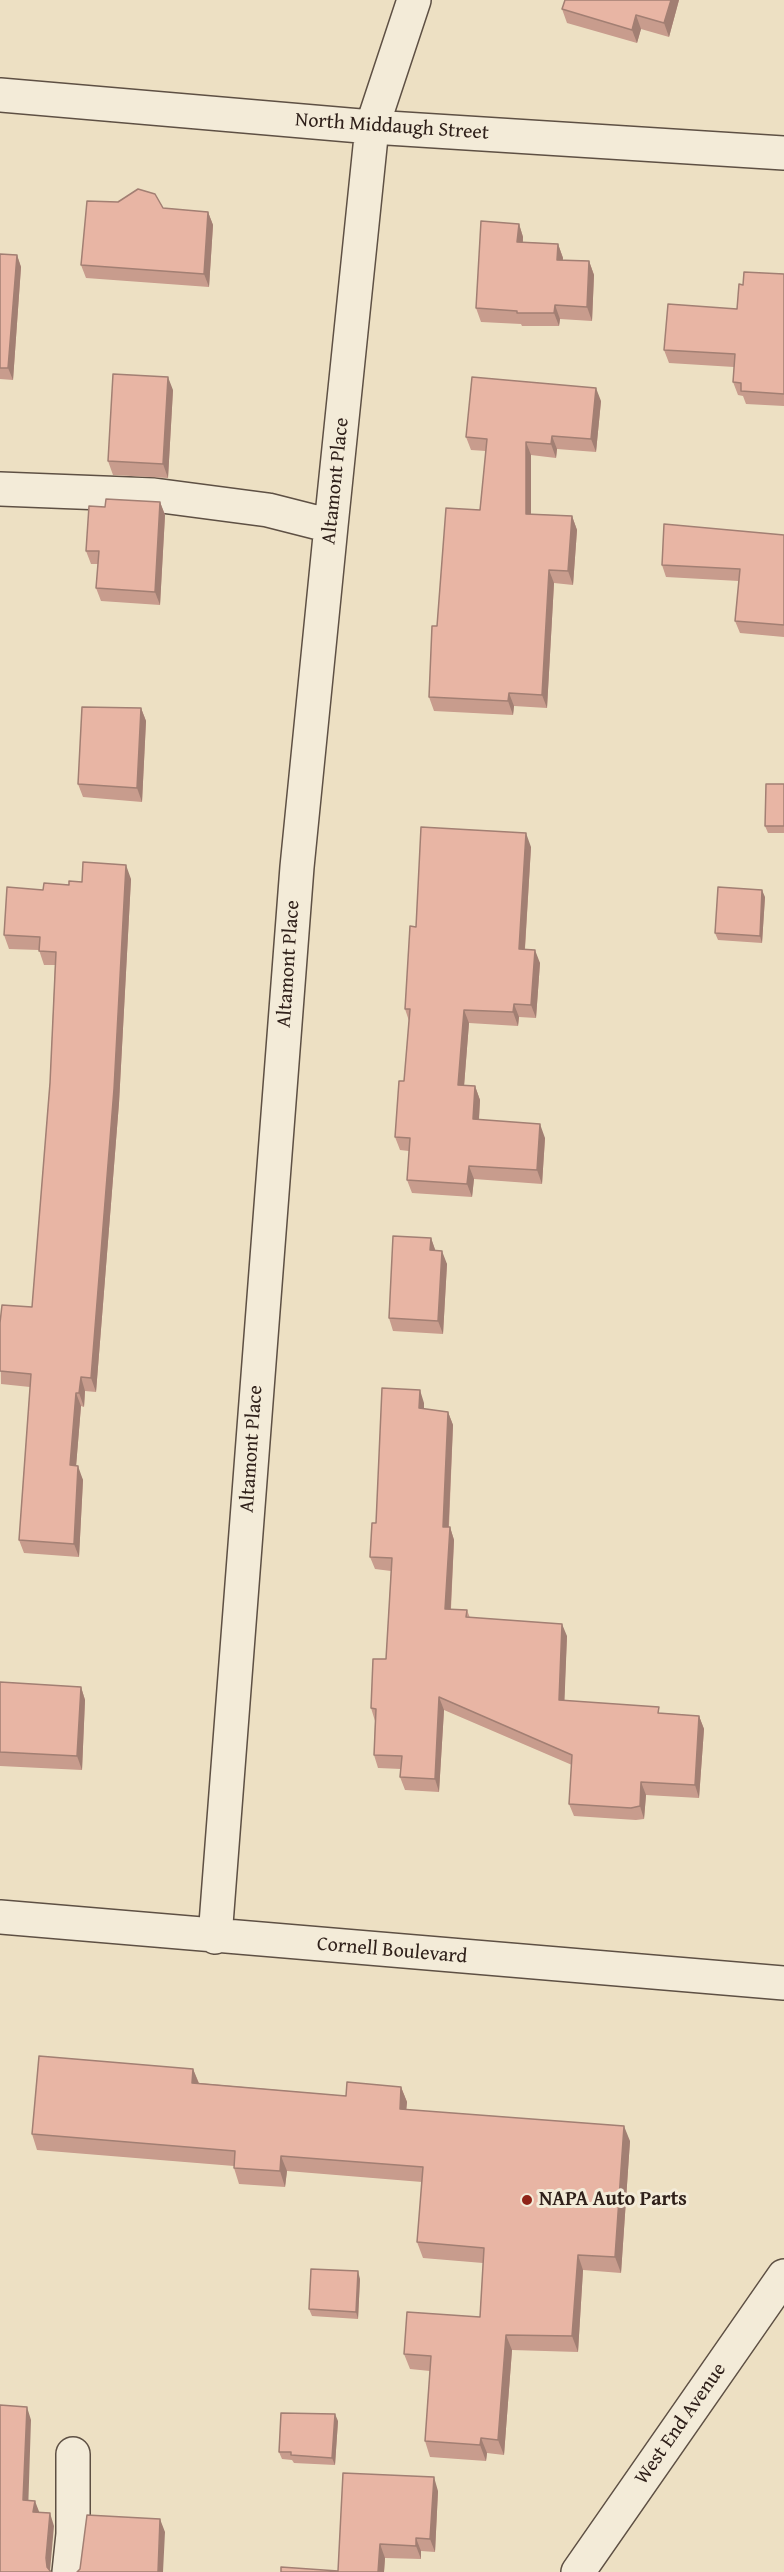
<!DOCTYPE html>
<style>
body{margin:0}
canvas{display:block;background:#ede0c3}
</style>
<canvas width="784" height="2572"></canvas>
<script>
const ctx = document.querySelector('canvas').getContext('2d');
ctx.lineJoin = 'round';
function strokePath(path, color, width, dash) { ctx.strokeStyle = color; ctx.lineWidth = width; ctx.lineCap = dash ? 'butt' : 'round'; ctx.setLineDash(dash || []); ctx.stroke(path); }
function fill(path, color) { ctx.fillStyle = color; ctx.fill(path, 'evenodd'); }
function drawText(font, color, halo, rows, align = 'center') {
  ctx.font = font + ' "Gentium Book Plus",serif'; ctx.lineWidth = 6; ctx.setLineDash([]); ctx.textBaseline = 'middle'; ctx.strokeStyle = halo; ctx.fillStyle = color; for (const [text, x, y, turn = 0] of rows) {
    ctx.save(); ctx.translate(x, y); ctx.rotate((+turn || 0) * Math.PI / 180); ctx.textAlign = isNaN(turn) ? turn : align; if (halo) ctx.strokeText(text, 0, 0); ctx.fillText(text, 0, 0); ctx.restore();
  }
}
const minor = new Path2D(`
 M0 95 372 127 784 153
 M0 489 154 495 268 510 331 526
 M0 1917 784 1983
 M215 1937 297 867 331 526 372 127 414 0
 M69 2572 73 2534V2454
 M578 2572 784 2276`);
strokePath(minor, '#5e5044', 36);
strokePath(minor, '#f3ebd8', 33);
fill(new Path2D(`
 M679 0 669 37 641 29 637 43 567 23 562 9Z
 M163 208 208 212 213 225 209 287 86 278 81 265Z
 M519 224 523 237V242L558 244 563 258 562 260 589 261 594 275 592 321 560 319 559 326H522L521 324 481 322 476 308Z
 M0 254 17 255 21 267 13 380 0 379Z
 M784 274V406L746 404 743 396 738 395 733 382 734 367 669 363 664 350 737 309 743 285Z
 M173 390 168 478 113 475 108 461Z
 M601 401 596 452 557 449 556 458 531 455V514L572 516 577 530 573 585 554 583 547 708 514 706 513 715 434 711 429 697 437 626 480 510 486 451 471 450 466 437Z
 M160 502 165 515 160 605 101 601 96 588 98 564H91L86 551 105 507Z
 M784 535V637L740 633 735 621 739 581 666 577 662 565Z
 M141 708 146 721 142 802 83 797 78 784Z
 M784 784V833H768L765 826Z
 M531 847 525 949 540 963 536 1018 519 1017 518 1026 469 1023 464 1086H475L480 1100 479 1120 545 1138 542 1184 474 1179 472 1197 412 1193 407 1180 409 1151 400 1150 395 1137 404 1081 409 1021 405 1009 416 927Z
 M131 879 119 1103 96 1392 85 1391 84 1407 81 1406 76 1466 83 1480 79 1557 24 1553 19 1540 30 1387 1 1384 0 1323 32 1307 50 1083 55 965H44L39 950 9 949 4 935 43 890 82 882Z
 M765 897 762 943 718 940 715 933Z
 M431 1238 435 1250 447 1264 443 1334 393 1331 389 1318Z
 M424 1403V1409L448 1412 453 1425 449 1527H450L454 1540 451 1609 467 1610 470 1618 567 1636 564 1701 661 1713 699 1716 704 1729 699 1798 646 1795 644 1819 636 1820 574 1816 569 1804 572 1765 444 1710 439 1792 405 1790 400 1777 401 1769 378 1768 374 1755 375 1721 371 1708 386 1659 391 1571 375 1569 370 1557 376 1523Z
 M0 1682 81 1687 85 1700 82 1770 0 1766Z
 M193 2069 199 2083 346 2096 401 2087 407 2102 406 2110 630 2141 621 2273 583 2270 578 2352 512 2350 504 2455 487 2453 486 2461 430 2457 425 2441 430 2371 410 2369 404 2354 480 2317 483 2263 423 2258 417 2242 422 2182 287 2171 285 2187 239 2184 234 2168V2166L37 2150 32 2134Z
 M360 2279 358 2319 312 2316 309 2309Z
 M338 2421 335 2465 294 2463 292 2460 282 2459 279 2452Z
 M438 2491 435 2552 421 2551V2559L385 2558 384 2572H281L338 2571Z`), '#c89c8d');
fill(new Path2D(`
 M671 0H679L669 37 664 23Z
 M636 15 641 29 637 43 632 30Z
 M208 212 213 225 209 287 204 274Z
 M519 224 523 237 522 255 517 242Z
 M558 244 563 258 562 273 557 260Z
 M17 255 21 267 13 380 8 368Z
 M589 261 594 275 592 321 587 307Z
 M555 305 560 319 559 326 554 313Z
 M168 377 173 390 168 478 163 464Z
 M596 388 601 401 596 452 591 439Z
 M552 436 557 449 556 458 551 444Z
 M526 442 531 455V527L526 514Z
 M160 502 165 515 160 605 155 592Z
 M572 516 577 530 573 585 568 571Z
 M549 570 554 583 547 708 542 695Z
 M509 693 514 706 513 715 508 701Z
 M141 708 146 721 142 802 137 788Z
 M526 833 531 847 524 962 519 949Z
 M126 865 131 879 119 1103 96 1392 91 1378Z
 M762 890 765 897 762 943 760 936Z
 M535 950 540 963 536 1018 531 1005Z
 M514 1004 519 1017 518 1026 513 1012Z
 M464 1010 469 1023 463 1099 458 1085Z
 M475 1086 480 1100 478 1133 473 1119Z
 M540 1124 545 1138 542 1184 537 1170Z
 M469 1166 474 1179 472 1197 467 1184Z
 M431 1238 436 1252 430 1250Z
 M442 1251 447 1264 443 1334 438 1321Z
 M81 1377 85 1391 84 1407 79 1393Z
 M420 1390 424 1403V1421L419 1408Z
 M76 1393 81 1406 75 1479 70 1465Z
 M448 1412 453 1425 448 1539 443 1527Z
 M78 1466 83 1480 79 1557 74 1544Z
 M450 1527 454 1540 450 1622 445 1609Z
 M562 1624 567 1636 564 1713 559 1700Z
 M81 1687 85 1700 82 1770 77 1756Z
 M439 1697 444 1710 439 1792 435 1779Z
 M699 1716 704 1729 699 1798 695 1785Z
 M641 1782 646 1795 644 1819 640 1806Z
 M193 2069 199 2084 192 2083Z
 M401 2087 407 2102 405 2125 400 2109Z
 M624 2126 630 2141 621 2273 615 2257Z
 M281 2156 287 2171 285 2187 280 2171Z
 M578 2255 583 2270 578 2352 572 2336Z
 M358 2271 360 2279 358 2319 356 2312Z
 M506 2335 512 2350 504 2455 498 2440Z
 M27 2407 31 2420 28 2513 23 2500Z
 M335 2414 338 2421 335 2465 332 2458Z
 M481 2438 487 2453 486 2461 480 2445Z
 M434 2477 438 2491 435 2552 430 2539Z
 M35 2501 40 2514 33 2512Z
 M50 2513 54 2526 50 2571 47 2567 46 2558Z
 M160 2519 165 2532 163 2572H158Z
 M416 2538 421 2551V2559L416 2546Z
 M380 2544 385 2558 384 2572H378Z`), '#a27f73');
const building = new Path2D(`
 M565 0H671L664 23 636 15 632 30 562 9Z
 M138 189 155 194 163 208 208 212 204 274 81 265 87 201 118 202Z
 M481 221 519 224 517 242 558 244 557 260 589 261 587 307 555 305 554 313H517V311L476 308Z
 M0 254 17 255 8 368H0Z
 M744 272 784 274V394L741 391V383L733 382 735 354 664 350 668 304 737 309 739 284 743 285Z
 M113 374 168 377 163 464 108 461Z
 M472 377 596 388 591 439 552 436 551 444 526 442V514L572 516 568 571 549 570 542 695 509 693 508 701 429 697 432 626H437L446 508 480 510 487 439 466 437Z
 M106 499 160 502 155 592 96 588 99 551H86L89 506 105 507Z
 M664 524 784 535V625L735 621 740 569 662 565Z
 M82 707 141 708 137 788 78 784Z
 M766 784H784V826H765Z
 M421 827 526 833 519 949 535 950 531 1005 514 1004 513 1012 464 1010 458 1085 475 1086 473 1119 540 1124 537 1170 469 1166 467 1184 407 1180 410 1138 395 1137 399 1081H404L410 1009H405L410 926 416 927Z
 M83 862 126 865 114 1089 91 1378 81 1377 79 1393H76L70 1465 78 1466 74 1544 19 1540 31 1374 0 1371V1323L2 1305 32 1307 50 1083 56 952 39 951 40 937 4 935 7 887 43 890 44 883 69 885V881L82 882Z
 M718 887 762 890 760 936 715 933Z
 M393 1236 431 1238 430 1250 442 1251 438 1321 389 1318Z
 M382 1388 420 1390 419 1408 448 1412 443 1527H450L445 1609 467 1610 466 1617 562 1624 559 1700 659 1707 658 1713 699 1716 695 1785 641 1782 640 1806 631 1808 569 1804 572 1755 439 1697 435 1779 400 1777 402 1756 374 1755 376 1709 371 1708 373 1659H386L392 1558 370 1557 372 1523H376Z
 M0 1682 81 1687 77 1756 0 1752Z
 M39 2056 193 2069 192 2083 346 2096 347 2082 401 2087 400 2109 624 2126 615 2257 578 2255 572 2336 506 2335 498 2440 481 2438 480 2445 425 2441 431 2356 404 2354 407 2312 480 2317 484 2248 417 2242 423 2167 281 2156 280 2171 234 2168 235 2151 32 2134Z
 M311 2269 358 2271 356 2312 309 2309Z
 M0 2405 27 2407 23 2500 35 2501 33 2512 50 2513 46 2558 47 2567 51 2572H0Z
 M281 2413 335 2414 332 2458 291 2455V2452H279Z
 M343 2473 434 2477 430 2539 416 2538V2546L380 2544 378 2572H281V2567L338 2571Z
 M87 2515 160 2519 158 2572H77L80 2569Z`);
fill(building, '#e8b5a4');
strokePath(building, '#a27f73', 1.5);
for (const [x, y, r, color] of [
 [527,2200,6,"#8f2418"]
]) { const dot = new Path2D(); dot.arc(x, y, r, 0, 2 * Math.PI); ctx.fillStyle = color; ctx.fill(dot); strokePath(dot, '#f3ebd8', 2); }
drawText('20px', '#2f201a', '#f3ebd8', [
 ["North Middaugh Street",392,127,4],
 ["Altamont Place",336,481,-84],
 ["Altamont Place",289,964,-86],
 ["Altamont Place",252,1449,-86],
 ["Cornell Boulevard",392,1951,5],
 ["West End Avenue",681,2424,-55]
]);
drawText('bold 20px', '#2f201a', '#f3ebd8', [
 ["NAPA Auto Parts",539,2200]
], 'left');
</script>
